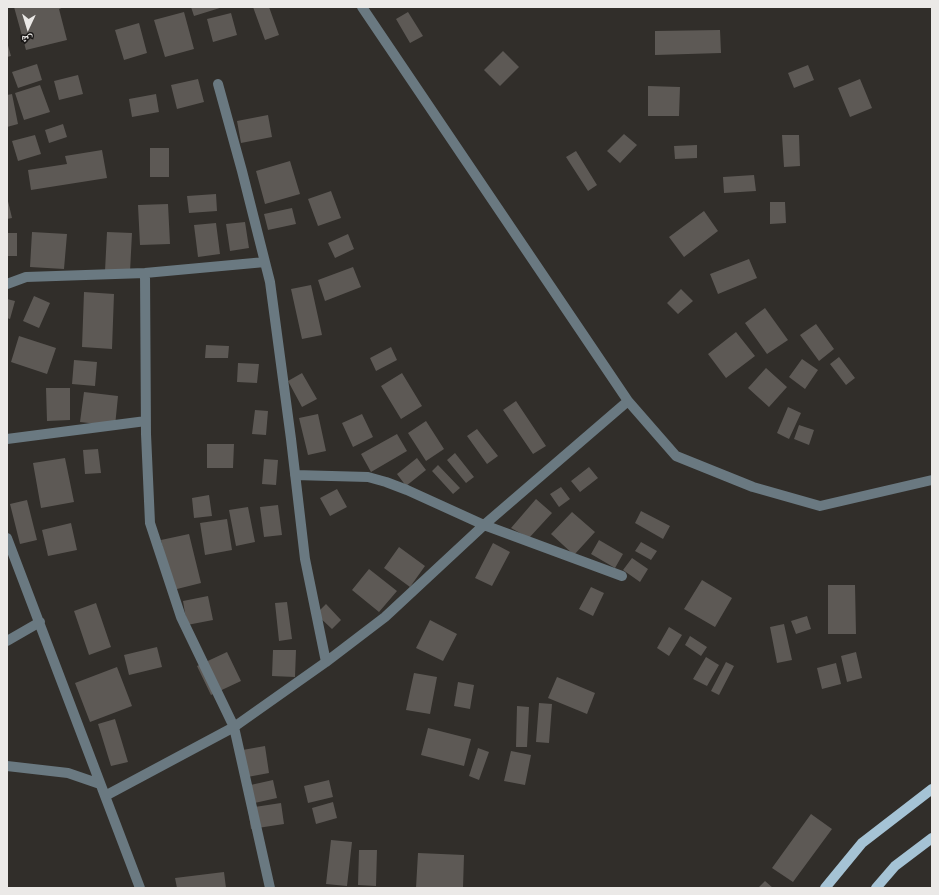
<!DOCTYPE html>
<meta charset="utf-8">
<style>
body{margin:0}
#map{position:relative;width:939px;height:895px;overflow:hidden;background:#312e2a;font-family:"IBM Plex Serif","Noto Naskh Arabic",serif}
canvas{display:block}
.frame{position:absolute;inset:0;border:8px solid #ebe9e7;pointer-events:none}
.north{position:absolute;left:8px;top:8px;width:40px;height:40px;-webkit-text-stroke:3px #181615;paint-order:stroke;rotate:184deg;font-size:11px;font-weight:700;line-height:16px;text-align:center;color:#ebe9e7}
.north::after{content:'';display:block;margin:auto;width:14px;height:18px;background:#ebe9e7;clip-path:polygon(50% 0,100% 100%,50% 72%,0 100%)}
</style>
<div id="map">
<canvas width="939" height="895"></canvas>
<div class="frame"></div>
<div class="north">ش</div>
</div>
<script>
const ctx = document.querySelector('canvas').getContext('2d');
ctx.lineJoin = 'round';
function fill(path, color) { ctx.fillStyle = color; ctx.fill(path, 'evenodd'); }
function strokePath(path, color, width, dash) { ctx.strokeStyle = color; ctx.lineWidth = width; ctx.lineCap = dash ? 'butt' : 'round'; ctx.setLineDash(dash || []); ctx.stroke(path); }
fill(new Path2D(`
 M14 7H64L59 9 67 40 26 50Z
 M191 7H223L194 16Z
 M253 7H269L279 35 265 40Z
 M184 12 194 49 165 57 154 20Z
 M408 12 423 36 410 43 396 19Z
 M231 13 237 35 213 42 207 19Z
 M139 23 147 53 124 60 115 30Z
 M720 30 721 53 655 55V31Z
 M7 42 11 56 7 57Z
 M503 51 519 67 500 86 484 70Z
 M37 64 42 80 18 88 12 72Z
 M808 65 814 80 794 88 788 73Z
 M78 75 83 94 59 100 54 81Z
 M198 79 204 102 177 109 171 85Z
 M860 79 872 108 850 117 838 88Z
 M40 85 50 112 24 120 15 93Z
 M648 86 680 87 679 116H648Z
 M12 94 18 124 7 127V95Z
 M156 94 159 112 132 117 129 99Z
 M268 115 272 137 241 143 237 121Z
 M63 124 67 137 49 143 45 130Z
 M624 134 637 145 620 163 607 151Z
 M35 135 41 154 18 161 12 141Z
 M782 135H799L800 166 784 167Z
 M697 145V158L675 159 674 146Z
 M150 148H169V177H150Z
 M102 150 107 178 31 190 28 170 67 164 65 156Z
 M576 151 597 185 588 191 566 157Z
 M290 161 300 194 265 204 256 171Z
 M754 175 756 191 724 193 723 177Z
 M331 191 341 218 318 226 308 199Z
 M216 194 217 211 189 213 187 196Z
 M7 197 12 218 7 219Z
 M770 202H785L786 223 770 224Z
 M168 204 170 244 140 245 138 205Z
 M292 208 296 224 268 230 264 214Z
 M704 211 718 231 684 257 669 237Z
 M245 222 249 248 230 251 226 224Z
 M216 223 220 254 198 257 194 225Z
 M32 232 67 234 64 269 30 267Z
 M107 232 132 233 130 272 105 271Z
 M7 233H17V256H7Z
 M348 234 354 249 335 258 328 243Z
 M749 259 757 278 718 294 710 274Z
 M353 267 361 287 325 301 318 280Z
 M311 285 322 335 302 339 291 289Z
 M681 289 693 301 678 314 667 303Z
 M84 292 114 294 112 349 82 347Z
 M34 296 50 303 39 328 23 321Z
 M7 299 15 301 10 319 7 318Z
 M765 308 788 340 767 354 745 323Z
 M816 324 834 349 819 361 800 335Z
 M736 332 755 356 726 378 708 354Z
 M19 336 56 348 47 374 11 362Z
 M206 345 229 346 228 358H205Z
 M391 347 397 360 376 371 370 358Z
 M839 357 855 378 846 385 830 364Z
 M802 359 818 370 805 389 789 377Z
 M74 360 97 362 95 386 72 384Z
 M238 363 259 364 257 383 237 382Z
 M766 368 787 387 769 407 748 388Z
 M302 373 317 399 302 407 288 381Z
 M402 373 422 406 401 419 381 386Z
 M46 388H70V420L47 421Z
 M84 392 118 396 115 426 80 422Z
 M516 401 546 446 533 454 503 410Z
 M788 407 801 413 789 439 777 433Z
 M255 410 268 411 266 435 252 434Z
 M318 414 326 451 308 455 299 418Z
 M362 414 373 437 353 447 342 423Z
 M426 421 444 449 426 461 408 433Z
 M799 425 814 430 809 445 794 439Z
 M477 429 498 456 487 464 467 436Z
 M397 434 407 451 371 472 361 454Z
 M207 444H234L233 468H207Z
 M98 449 101 473 85 474 83 450Z
 M455 453 474 477 466 483 447 460Z
 M65 458 74 502 41 508 33 463Z
 M417 458 426 470 406 486 397 474Z
 M264 459 278 460 276 485 262 484Z
 M438 465 460 488 453 494 432 471Z
 M589 467 598 478 580 492 571 481Z
 M561 487 570 499 559 507 550 494Z
 M337 489 347 507 330 516 320 498Z
 M209 495 212 516 194 518 192 498Z
 M536 499 552 513 529 538 511 528Z
 M27 500 37 540 20 544 10 504Z
 M278 505 282 535 264 537 260 507Z
 M248 507 255 542 236 546 229 510Z
 M641 511 670 526 663 539 635 523Z
 M572 512 595 532 574 555 551 534Z
 M227 519 232 550 205 555 200 523Z
 M71 523 77 550 48 556 42 530Z
 M189 534 201 583 173 590 161 540Z
 M599 540 623 554 615 568 591 554Z
 M641 542 657 551 651 560 635 551Z
 M493 543 510 552 492 586 475 578Z
 M399 547 425 566 410 587 384 568Z
 M632 558 648 569 640 582 623 570Z
 M369 569 397 591 379 612 352 590Z
 M702 580 732 598 715 627 684 609Z
 M828 585H855L856 634H828Z
 M591 587 604 593 593 616 579 609Z
 M208 596 213 620 187 625 183 601Z
 M287 602 292 639 279 641 275 603Z
 M96 603 111 647 89 655 74 611Z
 M326 604 341 620 332 629 316 614Z
 M807 616 811 629 796 634 791 621Z
 M430 620 457 634 443 661 416 648Z
 M784 624 792 660 777 663 770 627Z
 M669 627 682 635 669 656 657 648Z
 M690 636 707 647 701 656 685 645Z
 M157 647 162 667 129 675 124 655Z
 M273 650H296L295 677 272 676Z
 M227 652 241 681 211 695 197 666Z
 M856 652 862 678 847 682 841 656Z
 M706 657 719 665 707 686 693 679Z
 M726 662 734 666 719 695 711 691Z
 M836 663 841 684 822 689 817 668Z
 M117 667 132 706 90 722 75 683Z
 M414 673 437 677 430 714 406 710Z
 M557 677 595 693 587 714 548 698Z
 M458 682 474 685 470 709 454 706Z
 M539 703 552 704 549 743 536 742Z
 M517 706 529 707 527 747H516Z
 M115 719 128 762 111 766 98 724Z
 M428 728 471 739 464 766 421 755Z
 M265 746 269 773 242 778 237 751Z
 M478 748 489 752 479 780 469 776Z
 M511 751 531 755 525 785 504 781Z
 M273 780 277 798 250 804 246 786Z
 M329 780 333 797 308 803 304 786Z
 M333 802 337 818 316 824 312 808Z
 M281 803 284 824 251 829 248 808Z
 M811 814 832 829 793 882 772 868Z
 M331 840 352 842 347 886 326 884Z
 M359 850H377L376 886 358 885Z
 M418 853 464 855 463 888H416Z
 M224 872 226 888H177L175 878Z
 M765 881 773 888H758Z`), '#5d5955');
strokePath(new Path2D(`
 M362 7 628 401 676 456 753 487 820 506 932 480
 M218 84 242 171 270 282 291 439 305 559 326 662
 M145 273 146 434 150 523 181 617 234 727 270 888
 M7 284 26 277 145 273 265 262
 M7 439 146 421
 M295 475 368 477 386 482 407 490 484 525 622 576
 M7 538 140 888
 M7 641 40 622
 M7 766 68 773 100 784
 M105 796 234 727 326 662 385 617 484 525 628 401`), '#6a7981', 10);
strokePath(new Path2D(`
 M825 888 862 843 932 789
 M876 888 895 866 932 838`), '#a5c3d5', 10);
</script>
